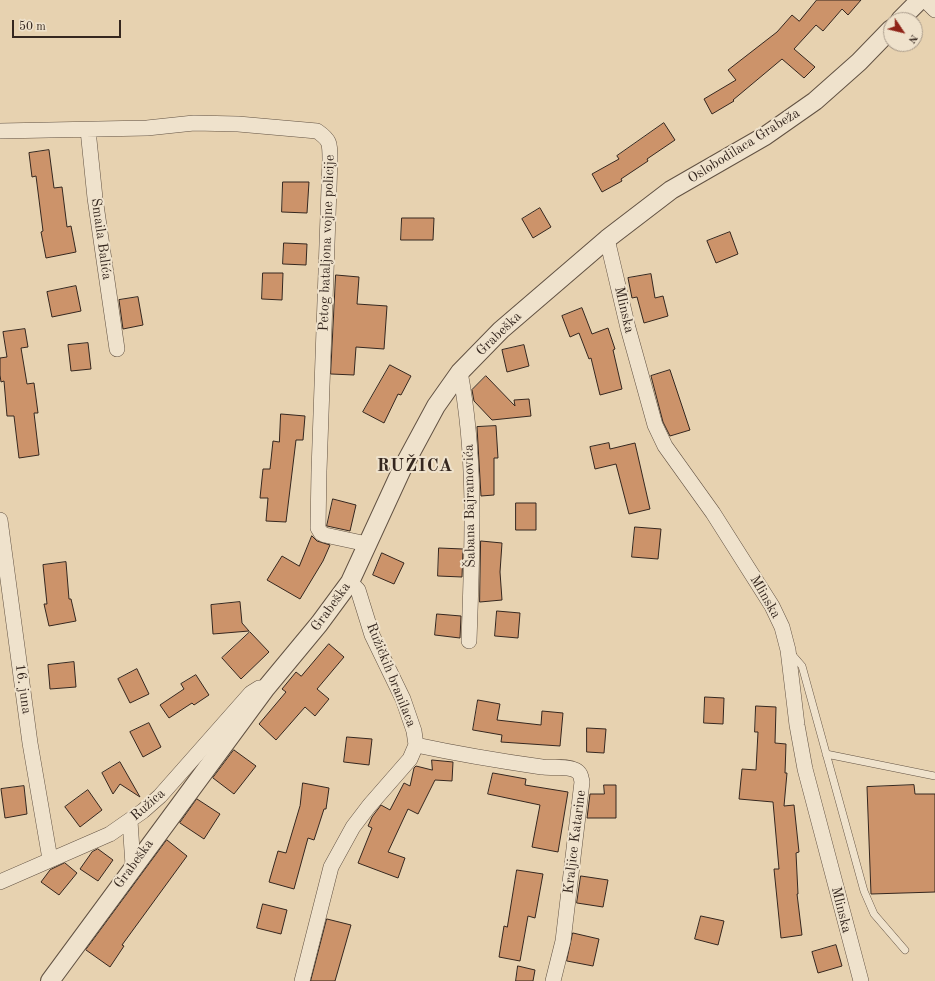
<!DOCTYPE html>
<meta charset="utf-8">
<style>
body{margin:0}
#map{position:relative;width:935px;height:981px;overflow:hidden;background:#e7d2b0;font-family:"Old Standard TT",serif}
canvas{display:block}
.north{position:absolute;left:883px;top:12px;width:40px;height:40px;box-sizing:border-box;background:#efe2cc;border:1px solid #a59787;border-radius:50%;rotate:125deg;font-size:11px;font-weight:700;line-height:16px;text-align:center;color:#35271f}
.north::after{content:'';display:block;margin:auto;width:14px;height:18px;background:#8f2418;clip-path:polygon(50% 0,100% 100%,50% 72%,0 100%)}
.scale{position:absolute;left:12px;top:20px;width:109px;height:18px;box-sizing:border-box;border:2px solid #35271f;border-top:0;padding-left:5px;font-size:12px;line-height:14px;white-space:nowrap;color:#35271f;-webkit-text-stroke:3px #efe2cc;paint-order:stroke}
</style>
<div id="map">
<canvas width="935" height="981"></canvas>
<div class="north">N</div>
<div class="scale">50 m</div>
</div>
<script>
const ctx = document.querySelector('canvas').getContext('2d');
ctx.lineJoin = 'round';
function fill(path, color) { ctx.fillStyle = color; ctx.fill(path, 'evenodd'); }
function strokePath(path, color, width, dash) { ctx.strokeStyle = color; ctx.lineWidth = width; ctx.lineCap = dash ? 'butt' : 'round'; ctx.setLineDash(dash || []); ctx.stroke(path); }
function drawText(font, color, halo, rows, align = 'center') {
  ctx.font = font + ' "Old Standard TT",serif'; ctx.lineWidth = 4; ctx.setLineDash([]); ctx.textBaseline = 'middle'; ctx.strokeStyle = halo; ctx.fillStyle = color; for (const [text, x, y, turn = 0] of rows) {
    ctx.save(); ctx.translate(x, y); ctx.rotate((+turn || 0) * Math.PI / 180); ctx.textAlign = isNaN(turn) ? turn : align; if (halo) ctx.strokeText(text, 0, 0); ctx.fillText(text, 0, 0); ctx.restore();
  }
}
const building = new Path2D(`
 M817 0H861L848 15 842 9 823 31 816 25 794 49 815 67 804 78 782 59 733 100 734 101 712 114 704 99 736 80 728 70 777 32 792 15 799 21Z
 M664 123 675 140 647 159 648 161 621 179 622 181 602 192 592 174 619 159 617 156Z
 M49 150 54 188 62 187 67 227 71 226 76 252 46 258 41 232 43 231 36 176 32 177 29 153Z
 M283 182H309L307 213 282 212Z
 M540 208 551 227 533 238 522 219Z
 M402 218H434L433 240H401Z
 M730 232 738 254 716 263 707 241Z
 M284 243 307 244 306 265 283 264Z
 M263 273H283L282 300 262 299Z
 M651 274 655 298 663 296 668 316 644 323 637 297 632 298 628 278Z
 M336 275 359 277 357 304 387 306 384 349 356 347 354 375 331 374Z
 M76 286 81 311 52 317 47 292Z
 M138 297 143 325 123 329 119 300Z
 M582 308 592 334 608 328 615 349 613 350 622 389 600 395 591 358 589 359 579 333 570 337 562 316Z
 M25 329 28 347 21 348 27 384 34 383 38 413H34L39 455 19 458 14 416H7L4 381 1 382 0 375V358L7 357 3 332Z
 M88 343 91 369 71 371 68 345Z
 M524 345 529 366 507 372 502 350Z
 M390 365 411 376 401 395 398 394 384 423 363 412Z
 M670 370 690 430 670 436 663 422 651 376Z
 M486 376 515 406 514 400 529 399 531 416 492 420 474 401 472 390Z
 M281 414 305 416 303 440H296L286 522 266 521 268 498H260L263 469H270L273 441 279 442Z
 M496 426 498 458H494V495L481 496 477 427Z
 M609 443 610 449 635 443 650 509 629 514 616 464 595 469 590 447Z
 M333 499 356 505 350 531 327 526Z
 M516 503H536V530H516Z
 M635 527 661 529 658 559 632 557Z
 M312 536 317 541 330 545 323 561 300 599 267 580 282 556 299 566Z
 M481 541 502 543 500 572 502 600 480 602Z
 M439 548 463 549 462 577 438 576Z
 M382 553 404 563 394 584 373 575Z
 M66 562 69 599H71L76 621 49 626 44 604H47L43 565Z
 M240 602 242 623 249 631 213 634 211 605Z
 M497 611 520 613 518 638 495 636Z
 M437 614 461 616 460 638 435 635Z
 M250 632 269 652 241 679 222 658Z
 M329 644 344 657 317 689 329 699 315 716 305 707 276 740 259 724 286 692 282 689 296 672 301 676Z
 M74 662 76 687 50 689 48 665Z
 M137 669 149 694 130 703 118 679Z
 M196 675 209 695 194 705 192 703 169 718 160 705 184 689 181 684Z
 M705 697 724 698 723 724 704 723Z
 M478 700 500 704 497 720 541 725 542 711 563 713 560 746 501 742 502 735 473 730Z
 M756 706 776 707 775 743 786 744 785 773H787L784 806 794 805 799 852 796 853 798 894H797L802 935 781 938 774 869H779L773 802 739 799 742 769 756 770 758 732H755Z
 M149 723 161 747 143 757 130 732Z
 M587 728 606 729 604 753 587 752Z
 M347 737 372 739 369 765 344 762Z
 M234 750 256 766 234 794 213 778Z
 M432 760 453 762 452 781 435 780 418 814 408 809 388 852 405 858 398 878 358 863 372 828 368 826 372 817 381 805 390 810 404 783 410 786 414 768 416 766 432 770Z
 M120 762 140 797 120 784 113 794 102 773Z
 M493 773 526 779 525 785 568 792 558 852 532 847 540 805 488 794Z
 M303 783 329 788 326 809H324L314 840 308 838 294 889 269 882 278 851 286 853 300 806Z
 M604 785H616V818H587L590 794H604Z
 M914 785 915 794H935V892L871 894 867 787Z
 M24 786 27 814 5 818 1 789Z
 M88 790 102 810 80 827 65 807Z
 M197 799 220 814 204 839 180 823Z
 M167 840 187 856 122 945 124 946 110 967 86 950Z
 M98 849 113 860 98 881 80 869 92 852Z
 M65 863 77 873 59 895 41 882 50 870Z
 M517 870 543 874 535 918 528 916 520 961 499 957 504 926 507 927Z
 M581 876 608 880 603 907 577 903Z
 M263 904 287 910 281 934 257 928Z
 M701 916 724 921 718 945 695 939Z
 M327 919 351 925 335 981H311Z
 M573 933 599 939 593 966 567 961Z
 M836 945 842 966 818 973 812 952Z
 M518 966 535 970 533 981H516Z`);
fill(building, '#cc936a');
strokePath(building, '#35271f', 1);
const service = new Path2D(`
 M789 651 802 666 864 891 874 914 905 950
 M826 754 935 776`);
const minor = new Path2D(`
 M925 0 935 10
 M88 130 95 198 117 349
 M0 131 147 128 194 123 238 124 317 131C330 140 330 143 330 159L319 471 318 528 321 533 325 535 367 544
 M607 239 628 328 655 425 665 446 713 513 772 606 782 627 788 650 797 725 805 769 861 981
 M460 372C477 461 472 551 469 641
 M0 520 30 743 50 859
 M416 745C458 754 500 761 542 767 552 769 566 765 575 770 581 773 581 777 582 782L563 941 553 981
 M130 821 133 865
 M0 882 110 834 143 811 160 796 251 693 259 688H266
 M302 981 331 867 353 827 369 806 410 759 416 745 414 731 403 699 372 635 358 590 350 582`);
const tertiary = new Path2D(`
 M900 20 920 0
 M50 981 266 688 319 624 350 582 402 469 436 406 460 372 501 330 607 239 671 190 765 136 815 101 859 62 891 29`);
strokePath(service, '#625243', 8);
strokePath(minor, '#625243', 16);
strokePath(tertiary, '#625243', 20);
strokePath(service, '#efe2cc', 7);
strokePath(minor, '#efe2cc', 15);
strokePath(tertiary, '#efe2cc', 18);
drawText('14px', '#35271f', '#efe2cc', [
 ["Oslobodilaca Grabeža",744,146,-32],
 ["Smaila Balića",101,239,82],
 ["Petog bataljona vojne policije",327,243,-88],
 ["Mlinska",624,310,77],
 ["Grabeška",499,334,-44],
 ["Šabana Bajramovića",470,506,-91],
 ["Mlinska",765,597,60],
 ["Grabeška",331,607,-54],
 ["Ružičkih branilaca",391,675,68],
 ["16. juna",23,689,82],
 ["Ružica",148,805,-41],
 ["Kraljice Katarine",575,842,-83],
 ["Grabeška",134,864,-54],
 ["Mlinska",841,910,76]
]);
ctx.letterSpacing = '1px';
drawText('bold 18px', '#35271f', '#efe2cc', [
 ["RUŽICA",415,466]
]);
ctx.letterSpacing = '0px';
</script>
